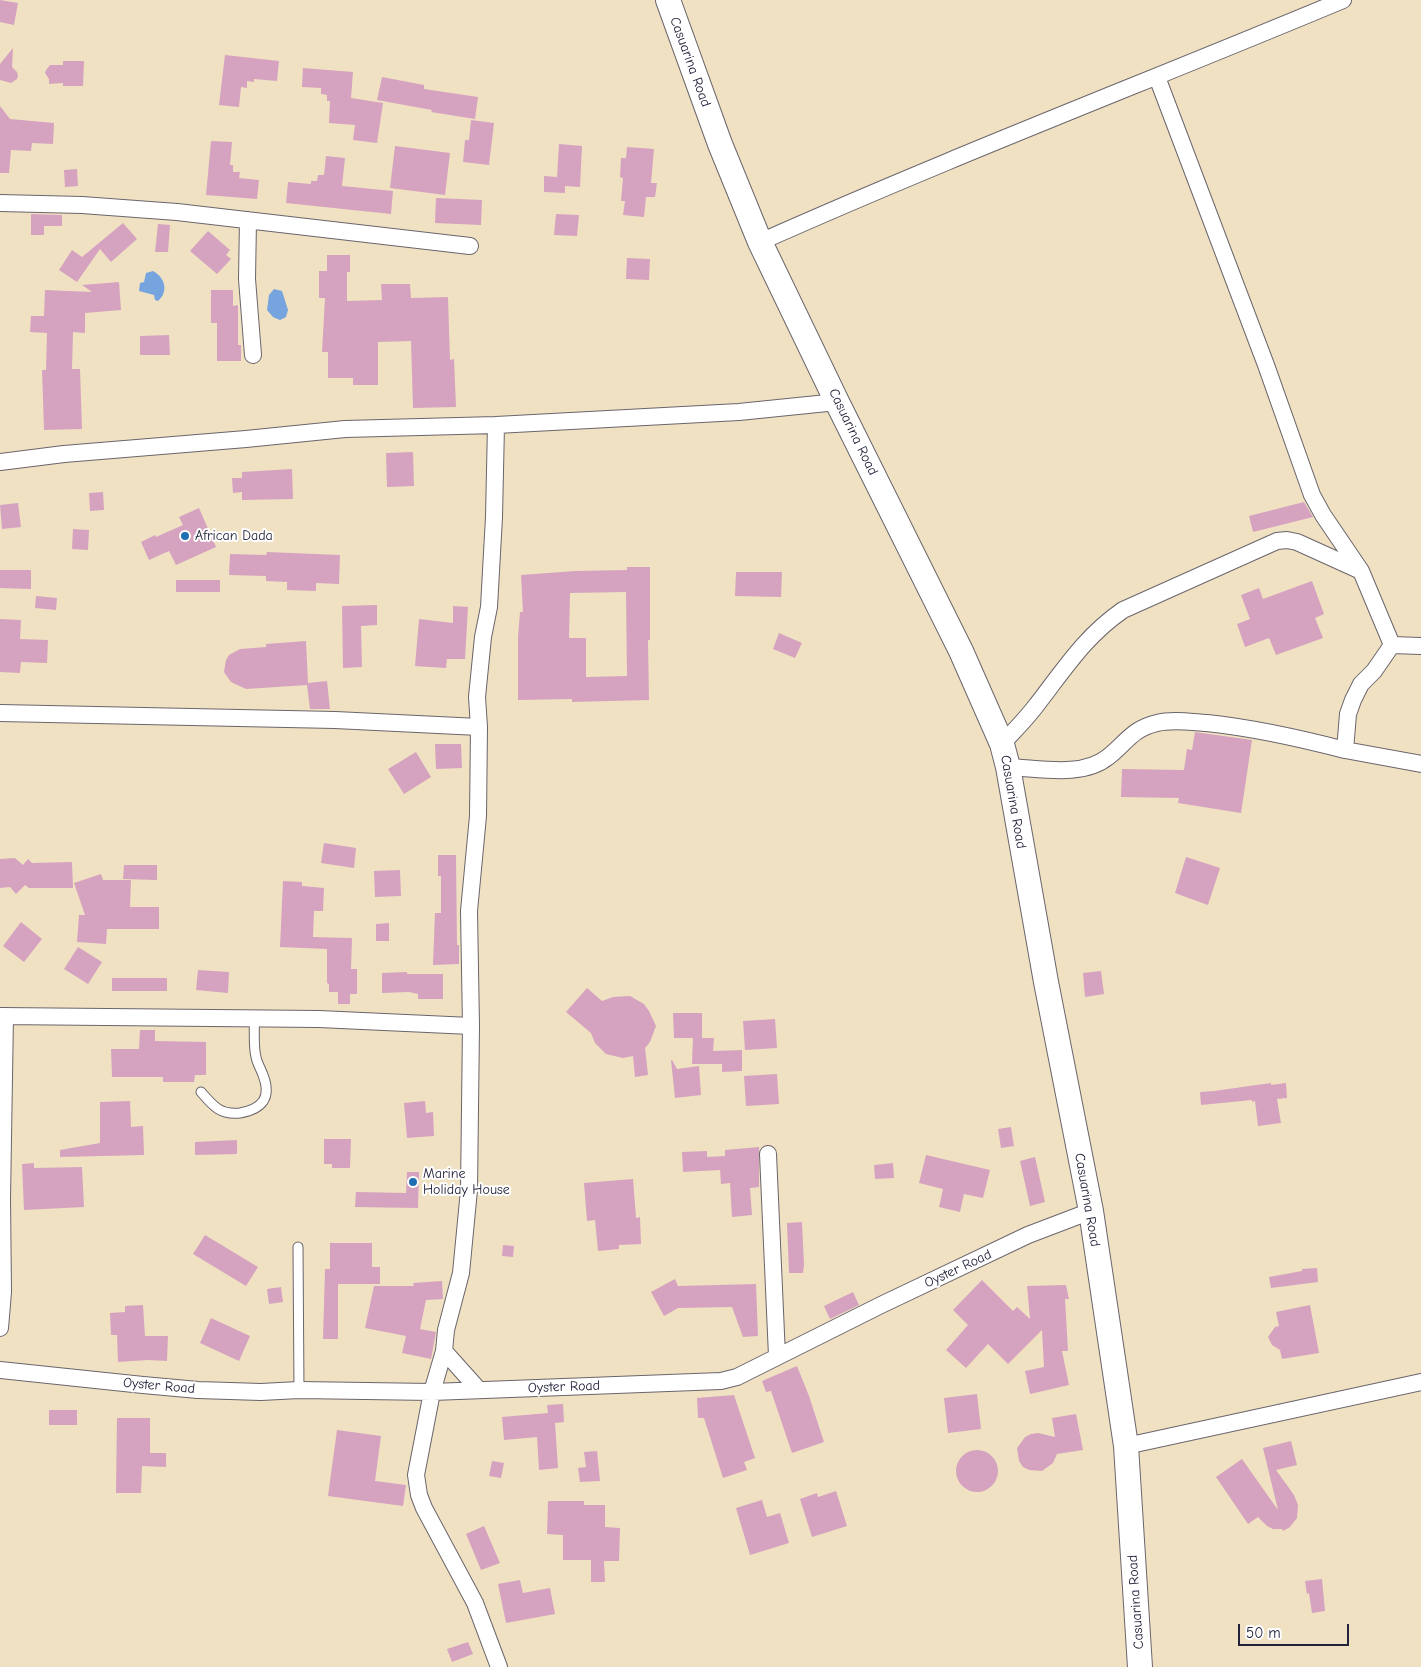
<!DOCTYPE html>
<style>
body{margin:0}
#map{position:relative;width:1421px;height:1667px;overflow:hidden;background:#f0e1c3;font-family:"Comic Neue",sans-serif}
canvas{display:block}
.scale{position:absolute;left:1238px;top:1624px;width:111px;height:22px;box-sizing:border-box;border:2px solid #22223b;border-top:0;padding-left:6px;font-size:15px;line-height:18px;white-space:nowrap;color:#22223b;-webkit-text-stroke:4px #fff;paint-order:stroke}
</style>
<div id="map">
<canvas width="1421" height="1667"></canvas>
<div class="scale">50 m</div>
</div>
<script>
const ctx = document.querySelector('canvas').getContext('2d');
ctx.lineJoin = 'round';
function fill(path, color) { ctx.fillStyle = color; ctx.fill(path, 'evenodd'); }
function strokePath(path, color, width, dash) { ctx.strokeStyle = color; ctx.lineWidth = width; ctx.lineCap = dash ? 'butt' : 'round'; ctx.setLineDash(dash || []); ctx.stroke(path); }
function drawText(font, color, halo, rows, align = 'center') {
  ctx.font = font + ' "Comic Neue",sans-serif'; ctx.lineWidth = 4; ctx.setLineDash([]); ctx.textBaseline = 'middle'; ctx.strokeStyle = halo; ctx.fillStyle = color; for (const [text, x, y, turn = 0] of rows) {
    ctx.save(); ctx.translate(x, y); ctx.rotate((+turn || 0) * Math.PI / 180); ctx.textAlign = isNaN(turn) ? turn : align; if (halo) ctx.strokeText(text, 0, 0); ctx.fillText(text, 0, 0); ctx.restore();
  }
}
fill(new Path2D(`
 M153 271C165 277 169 292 158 301L155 300 154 295 139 291 140 283 144 282 146 273Z
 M274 289 282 291 288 310 286 317 280 320 273 317 267 310 269 295Z`), '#75a4de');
fill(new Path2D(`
 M0 0 18 3 14 25 0 22Z
 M13 48 12 67 17 72 18 76 17 79 11 83 0 80V64Z
 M225 55 279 61 277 81 254 79V82L247 81V88L241 87 239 107 219 105Z
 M63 61H84L83 86H63V83L49 84V79L45 73 46 70 50 65H63Z
 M303 68 353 72 351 98 383 103 377 143 353 140 355 125 329 123 330 101H327V95L321 94V88L302 87Z
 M382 77 424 85V89L478 97 475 119 431 112 432 110 377 100Z
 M0 106 10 119 54 123 53 144 32 143 31 151 11 150 9 173H0Z
 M471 120 494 123 489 165 463 162 465 140H469Z
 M211 141 232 142 230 165H233V172H240L239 178 259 180 257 199 206 195Z
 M559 144 582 146 580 187 565 186V193L544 192V176L557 177Z
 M395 146 450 153 445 195 390 188Z
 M627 147 654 149 651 183H657L655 197H646L644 217 623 215 625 201H621L623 178 620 177 621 158H626Z
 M326 156 345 158 342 186 393 191 391 214 286 203 288 182 311 184V181H317L318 175H324Z
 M77 169 78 186 65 187 64 170Z
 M436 198 482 200 481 225 435 223Z
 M31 214 62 215V226H44V235H31Z
 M556 214 579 215 577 236 554 235Z
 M123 223 137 239 111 262 100 249 77 282 59 270 72 250 82 257Z
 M158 224 170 225 168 252H155Z
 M208 231 230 250 226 255 231 259 217 274 190 251Z
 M327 255H350V272H347V301L382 300 381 284H410L411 298 448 297 450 360 454 359 456 407 413 408 411 341 378 342V385H353V378H328V352H322L325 298H319V271H327Z
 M627 258 650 259 649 280 626 279Z
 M119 282 121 310 85 313V333L73 332 72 369H80L82 429 44 430 42 370H46L47 333 30 332 31 316H44L45 290 92 292 82 285Z
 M211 290H233V306L238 305V345H241V361H217V323H211Z
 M169 335 170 355H140V336Z
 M413 452 414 486 387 487 386 453Z
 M292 469 293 499 242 500V492L233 493 232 478H242V472Z
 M103 492 104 510 90 511 89 493Z
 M1304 502 1313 517 1253 532 1249 516Z
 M18 503 21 527 2 529 0 505Z
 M199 508 216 547 176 565 169 551 149 560 141 542 155 535 156 537 183 525 179 517Z
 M73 529 89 530 88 550 72 549Z
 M267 552 340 555 339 584 316 583V591L287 590V582L266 581V576L229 575 230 554 266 555Z
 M627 567H650V640H648L649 700 572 702V699L518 700V637L520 612H523L521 575 575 571 627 570ZM626 592 627 676 586 677V638H569L570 593Z
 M0 570H31V589L0 588Z
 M736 572H782L781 597 735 596Z
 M176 580H220V592H176Z
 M1312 581 1324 614 1315 618 1323 638 1276 655 1269 638 1245 647 1237 624 1250 619 1241 595 1259 588 1263 599Z
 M36 596 57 598 56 610 35 608Z
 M377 605V625L361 626 362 667 343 668 342 606Z
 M453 606 468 607 465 659H447L446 668 415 666 419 619 453 623Z
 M0 619 21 620 20 639 48 640 47 663 21 662 20 673 0 672Z
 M779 633 802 643 795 658 773 649Z
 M306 641 308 683 327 681 330 709H310L307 685 246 689 231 682 224 672 226 660 229 655 240 649 266 647V644Z
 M1195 732 1252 740 1241 813 1178 803 1179 798 1121 797 1122 769 1184 770 1187 749 1192 750Z
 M435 744H461L462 768 436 769Z
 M416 752 431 777 404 794 388 769Z
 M324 843 356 848 354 868 321 863Z
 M438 855H456L457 945H459V964L433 965 435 913H441V876H438Z
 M1186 857 1220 868 1208 905 1175 893Z
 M15 858 23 865 28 859 32 863 72 862 73 888H29L25 885 16 894 10 887 0 888V859Z
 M124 865H157V880L123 879Z
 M400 870 401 896 375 897 374 871Z
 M101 874 103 880H131L130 907H159V929H107L106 944 77 942 79 915H85L74 883Z
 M283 881 302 882V886L324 888 323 911H314L313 937 352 938 351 969H357V994H350V1004H338V992H329V984L327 983V949L280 947Z
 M21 922 42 939 24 962 3 946Z
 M389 923V941H376V924Z
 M78 947 102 962 88 984 64 969Z
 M198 970 229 972 228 993 196 990Z
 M1101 971 1104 994 1085 997 1083 973Z
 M407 972V974H443V999H418V994L409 992 382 993V973Z
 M112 978H167V991H112Z
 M587 988 602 1001 613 997 630 996 644 1004 649 1011 656 1026 650 1042 645 1048 648 1075 635 1077 633 1056 623 1058 606 1054 595 1043 591 1033 566 1012Z
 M673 1013H702V1038H674Z
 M775 1019 777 1048 745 1050 743 1021Z
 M140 1030H155V1041L206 1042V1075H195L194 1082H163V1077H112L111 1049H139Z
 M693 1038H714L713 1051 742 1050V1071L722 1072V1064H692Z
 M671 1060H672L677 1069 699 1066 701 1095 675 1098Z
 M777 1074 779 1104 746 1106 744 1076Z
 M1271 1083V1085L1286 1083 1287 1098 1277 1099 1281 1123 1258 1126 1255 1101 1252 1102V1100L1201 1105 1200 1092 1214 1091Z
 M130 1101 131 1127 143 1126 144 1155 60 1157V1150L100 1143V1102Z
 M425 1101 426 1113 433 1112 434 1136 407 1138 404 1103Z
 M1011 1127 1014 1146 1001 1148 998 1129Z
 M324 1139H351L350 1168H332V1164H324Z
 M237 1140V1154L195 1155V1142Z
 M759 1147V1187L750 1188 752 1215 732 1217 730 1183 721 1184 720 1170 683 1172 682 1152 707 1151V1157L725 1156V1150Z
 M926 1155 990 1170 983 1198 964 1194 960 1212 939 1207 943 1189 919 1183Z
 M1035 1157 1045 1202 1030 1206 1020 1161Z
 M34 1163V1168L82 1167 84 1207 24 1210 22 1164Z
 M893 1163 894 1178 875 1179 874 1165Z
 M407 1172H419L418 1208 355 1207 356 1192 406 1193Z
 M633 1179 636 1218 640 1217 641 1244 619 1245V1249L598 1251 595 1220 587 1221 584 1183Z
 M802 1222 804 1265 803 1273H789L787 1223Z
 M205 1235 258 1267 246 1286 193 1254Z
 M330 1243H372V1267H380V1284H338V1339H323L325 1269H330Z
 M503 1245 514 1246 513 1257 502 1256Z
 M1317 1268 1318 1282 1271 1288 1269 1277 1302 1271V1269Z
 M675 1279 678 1286 756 1284 758 1336 743 1337 732 1307 678 1308 664 1316 651 1292Z
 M982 1280 1013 1311 1017 1307 1030 1319 1027 1286 1066 1285 1069 1299H1065L1068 1351H1062L1069 1385 1030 1394 1025 1371 1044 1367 1042 1330 1008 1364 988 1344 966 1368 946 1350 968 1325 953 1310Z
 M442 1281 443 1299 426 1300 420 1329 436 1332 431 1359 402 1353 406 1336 365 1328 374 1286H414L413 1283Z
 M281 1287 283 1302 269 1304 267 1289Z
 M853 1292 859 1305 830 1319 824 1306Z
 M143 1305 145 1336H168L167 1361 148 1360 118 1362 117 1335H111L110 1313 125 1312V1306Z
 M1310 1305 1319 1353 1282 1359 1280 1350 1272 1345 1268 1337 1275 1327 1279 1326 1276 1312Z
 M211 1318 250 1336 239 1361 200 1343Z
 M797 1366 809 1396 824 1442 792 1453 771 1391 766 1392 762 1381Z
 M977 1394 981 1429 948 1433 944 1398Z
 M734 1395 755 1458 744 1462 747 1470 723 1478 704 1418H698L697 1398Z
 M563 1404 564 1422 555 1423 558 1468 539 1470 537 1437 504 1440 502 1417 548 1413 547 1405Z
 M49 1410H77V1425H49Z
 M1076 1414 1083 1450 1057 1454 1053 1463 1042 1471 1029 1470 1023 1467 1019 1461 1017 1448 1025 1437 1031 1434 1038 1433 1055 1437 1052 1418Z
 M117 1418H150V1453H166V1467L142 1466 141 1493H116Z
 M337 1430 381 1436 375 1481 406 1485 403 1506 328 1496Z
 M1291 1441 1297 1465 1276 1470 1294 1495 1298 1505 1297 1518 1290 1527 1283 1531 1282 1529H1273L1267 1526 1258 1517 1248 1524 1216 1477 1242 1459 1278 1510 1263 1448Z
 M956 1471a21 21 0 1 1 42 0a21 21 0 1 1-42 0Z
 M597 1451 600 1481 580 1482 578 1468 586 1467 584 1452Z
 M492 1461 504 1463 501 1478 489 1476Z
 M836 1491 847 1526 812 1537 800 1499 817 1493 818 1497Z
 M762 1500 767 1517 780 1513 789 1543 750 1555 736 1508Z
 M548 1501H584V1505H605V1527L620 1528 619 1561H604L605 1582H591V1560H563V1535L547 1534Z
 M484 1526 500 1563 481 1570 466 1534Z
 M1322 1579 1325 1611 1312 1613 1309 1593 1307 1594 1305 1581Z
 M520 1580 523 1593 550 1588 555 1614 506 1623 498 1584Z
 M468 1642 473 1654 452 1662 447 1649Z`), '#d5a3bf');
const lane = new Path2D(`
 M201 1092C213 1106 220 1115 240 1113 262 1109 272 1098 263 1075 261 1069 257 1063 256 1057 253 1045 255 1030 254 1018
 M298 1247 299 1390`);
const street = new Path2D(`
 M1157 77 1266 365 1312 495 1323 515 1361 571 1392 645 1374 671 1361 684 1353 700 1348 714 1345 750 1421 764
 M0 203 82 205 177 212 470 246
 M248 220 247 279 253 355
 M760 242C953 156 1149 81 1343 0
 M496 425 739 412 837 402
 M0 462 64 454 246 439 345 429 496 425 494 517 489 607 483 637 477 697 479 727 478 816 469 911 471 1026 469 1190 461 1273 446 1330 444 1351 432 1392 416 1475 419 1495 424 1508 475 1603 499 1667
 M1392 645 1421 646
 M0 713 335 720 479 727
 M1002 744C1013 732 1025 720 1035 707 1064 670 1084 637 1123 610L1277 541 1287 540 1297 542 1361 571
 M1008 767C1039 768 1082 778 1108 757 1127 742 1132 729 1157 723 1172 719 1191 722 1207 723 1254 728 1299 738 1345 750
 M0 1016 319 1019 471 1026
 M768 1154 777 1356
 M0 1328 3 1292 2 1199 5 1016
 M444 1351 479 1390
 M0 1370 143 1385 198 1390 261 1392 299 1390 432 1392 721 1381 737 1377 881 1305 1028 1235 1091 1211
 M1126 1446 1421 1382`);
const secondary = new Path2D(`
 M668 0 720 144 760 242 837 402 961 651 1002 744 1008 767 1046 982 1091 1211 1126 1446 1140 1667`);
strokePath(lane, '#6a656b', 11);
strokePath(street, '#6a656b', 18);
strokePath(secondary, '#6a656b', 26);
strokePath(lane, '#fff', 9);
strokePath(street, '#fff', 16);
strokePath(secondary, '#fff', 24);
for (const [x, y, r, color] of [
 [185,536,5,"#1f6fb2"],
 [413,1182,5,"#1f6fb2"]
]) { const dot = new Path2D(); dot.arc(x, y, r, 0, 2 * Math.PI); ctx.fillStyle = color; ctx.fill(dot); strokePath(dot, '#fff', 2); }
drawText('14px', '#22223b', '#fff', [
 ["Casuarina Road",690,62,70],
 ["Casuarina Road",853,432,64],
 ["Casuarina Road",1013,802,80],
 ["Casuarina Road",1087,1200,80],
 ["Oyster Road",958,1269,-25],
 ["Oyster Road",159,1386,5],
 ["Oyster Road",564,1387,-2],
 ["Casuarina Road",1136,1602,-94]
]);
drawText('14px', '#22223b', '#fff', [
 ["African Dada",195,536],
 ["Marine",423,1174],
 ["Holiday House",423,1190]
], 'left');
</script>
